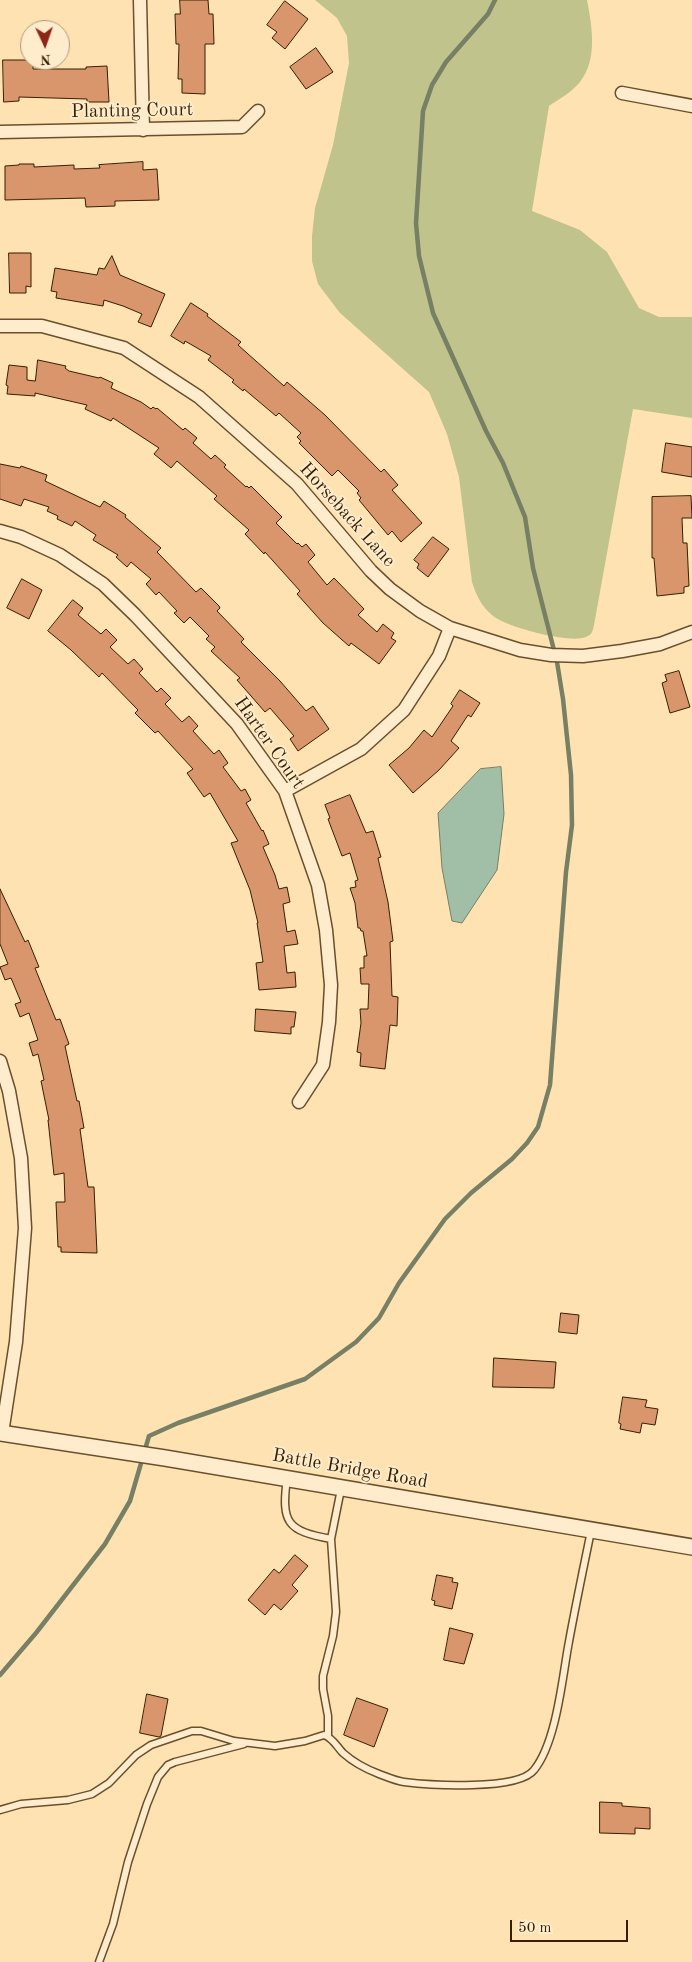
<!DOCTYPE html>
<style>
body{margin:0}
#map{position:relative;width:692px;height:1962px;overflow:hidden;background:#fee2b2;font-family:"Old Standard TT",serif}
canvas{display:block}
.north{position:absolute;left:20px;top:20px;width:50px;height:50px;box-sizing:border-box;background:#feeccd;border:1px solid #ae9a7b;border-radius:50%;rotate:177deg;font-size:14px;font-weight:700;line-height:20px;text-align:center;color:#371e01}
.north::after{content:'';display:block;margin:auto;width:18px;height:22px;background:#8f2418;clip-path:polygon(50% 0,100% 100%,50% 72%,0 100%)}
.scale{position:absolute;left:510px;top:1920px;width:118px;height:22px;box-sizing:border-box;border:2px solid #371e01;border-top:0;padding-left:6px;font-size:15px;line-height:18px;white-space:nowrap;color:#371e01;-webkit-text-stroke:4px #feeccd;paint-order:stroke}
</style>
<div id="map">
<canvas width="692" height="1962"></canvas>
<div class="north">N</div>
<div class="scale">50 m</div>
</div>
<script>
const ctx = document.querySelector('canvas').getContext('2d');
ctx.lineJoin = 'round';
function fill(path, color) { ctx.fillStyle = color; ctx.fill(path, 'evenodd'); }
function strokePath(path, color, width, dash) { ctx.strokeStyle = color; ctx.lineWidth = width; ctx.lineCap = dash ? 'butt' : 'round'; ctx.setLineDash(dash || []); ctx.stroke(path); }
function drawText(font, color, halo, rows, align = 'center') {
  ctx.font = font + ' "Old Standard TT",serif'; ctx.lineWidth = 4; ctx.setLineDash([]); ctx.textBaseline = 'middle'; ctx.strokeStyle = halo; ctx.fillStyle = color; for (const [text, x, y, turn = 0] of rows) {
    ctx.save(); ctx.translate(x, y); ctx.rotate((+turn || 0) * Math.PI / 180); ctx.textAlign = isNaN(turn) ? turn : align; if (halo) ctx.strokeText(text, 0, 0); ctx.fillText(text, 0, 0); ctx.restore();
  }
}
fill(new Path2D(`
 M315 0H587C592 27 598 59 580 82 572 92 559 99 549 106L532 211 580 230 607 252 639 308 659 317H692V418L633 409 594 625C593 630 592 635 586 637 570 644 505 627 492 615 482 607 476 595 472 582L459 477 447 434 429 392 340 313 318 284 312 261V236L315 208 333 145 349 63 347 36 337 18Z`), '#c0c38c');
const water = new Path2D(`
 M501 767 504 814 497 870 462 923 452 921 442 868 438 813 480 769Z`);
fill(water, '#a1bfa7');
strokePath(water, '#777f65', 1);
strokePath(new Path2D(`
 M0 1675 36 1633 105 1544 130 1501 149 1436 178 1423 305 1379 356 1342 379 1318 399 1283 445 1219 471 1193 512 1159 527 1143 538 1127 550 1085 566 872 572 825 571 775 563 699 557 662 533 568 525 517 503 463 486 431 433 313 419 256 416 223 423 111 432 85 446 62 488 14 495 0`), '#777f65', 4.5);
const building = new Path2D(`
 M180 0H208L209 14H213L214 44H205V94L182 93V79H178L179 44H176L175 14H180Z
 M285 1 308 19 285 49 272 38 277 32 267 25Z
 M316 48 333 72 306 89 290 67Z
 M3 60H33V69H86V67L107 66 109 102H87V99L19 97V101L4 102Z
 M143 162V170L157 169 159 200 115 201V206L86 207 85 198 5 200V166L19 165V164H34V167L74 165V169L100 168 99 165Z
 M9 253H31V287L26 286V293H10Z
 M112 256 120 275 165 294 151 327 138 322 142 314 123 306 104 300 103 306 56 298 57 292 51 291 55 268 97 275 99 268 104 269Z
 M191 303 208 314 207 316 241 342 238 345 284 386 287 382 325 415 381 472 384 469 398 485 392 490 422 523 401 542 392 531 388 535 359 500 361 498 357 493 359 491 338 470 332 476 299 443 301 441 297 437 301 433 279 413 276 416 244 389 243 391 232 382 234 380 208 360 211 356 185 341 184 344 171 336Z
 M38 360 66 366 65 368 69 371 99 378 100 377 113 383 111 388 141 402 151 409 153 407 156 409 157 408 183 430 185 428 197 438 193 443 211 459 215 455 226 465 224 467 246 487 247 486 249 488 251 486 282 517 276 523 297 544 298 543 302 547 306 544 315 555 308 562 327 585 334 578 364 609 358 615 377 632 383 624 394 633 391 638 396 641 379 664 351 643 349 646 323 623 297 594 300 591 265 552 264 554 245 534 249 530 214 499 217 496 177 461 171 468 154 454 159 448 113 418 111 421 85 409 87 405 35 393V396L7 394 8 386 6 385 9 365 27 367V380L35 381Z
 M666 443 692 447V477L662 472Z
 M0 464 20 468 21 466 47 475 45 481 100 507 104 501 126 515 125 517 161 548 157 552 196 592 201 588 219 606 220 608 217 611 244 639 241 642 280 681 306 711 313 706 329 729 298 751 290 739 294 736 270 708 265 712 237 680 240 678 211 651 215 647 206 639 209 636 190 617 184 623 174 613 177 611 159 592 156 595 146 584 151 579 131 562 127 567 116 557 118 555 93 540 96 535 75 521 72 526 57 519 58 516 47 511 49 507 24 499 21 506 0 499Z
 M691 496 692 518H682L683 543H687L689 586 684 587V593L657 596 654 558H652V497Z
 M433 537 449 549 428 577 417 568 419 564 414 560Z
 M22 579 42 590 29 619 7 608Z
 M73 600 83 608 78 615 101 634 106 629 117 640 110 647 128 664 134 659 143 669 139 673 157 692 161 688 171 698 165 704 182 722 189 716 198 726 193 731 214 754 219 750 228 763 223 767 241 791 245 789 251 800 246 803 262 831 263 830 269 844 263 847 275 875 279 889 287 887 290 902 283 904 287 932 295 930 298 944 284 946 287 973 295 972 296 987 259 990 256 963 263 962 257 923H258L250 890 231 843 238 841 210 793 204 797 187 773 193 769 158 731 155 733 135 713 138 710 102 673 99 677 71 650 48 631Z
 M679 671 690 707 670 713 662 683 667 681 665 675Z
 M460 690 480 703 471 717 468 715 451 741 459 748 439 770 413 793 389 765 409 748 424 730 432 737 453 706 451 704Z
 M350 795 366 833 373 831 381 857 378 858 388 902 393 941 390 942 392 996 398 997 397 1026 390 1025 385 1069 360 1066 361 1053 357 1052 361 1023 360 1009H368L369 984H361L360 968H364V956H367L363 931H361L360 928H358L355 903 350 888 356 887 355 881 358 880 350 853 342 856 328 819 330 818 325 805Z
 M0 889 25 942 28 940 39 967 35 968 56 1020 60 1019 69 1044 65 1046 77 1101H79L84 1128 80 1129 88 1187H94L97 1253 61 1252V1247H58L56 1202H65L64 1173 54 1175 48 1120H49L41 1081 44 1080 38 1054 33 1056 29 1043 38 1040 29 1013 20 1017 15 1004 21 1002 11 978 5 980 0 967 8 964 0 944Z
 M256 1009 296 1012 294 1027H291V1034L255 1031Z
 M561 1313 579 1315 577 1334 559 1332Z
 M494 1358 556 1362 554 1388 493 1387Z
 M623 1397 647 1400 645 1407 658 1409 655 1425 642 1423 640 1433 620 1429 621 1424 619 1423Z
 M295 1555 308 1566 292 1585 298 1591 281 1610 274 1604 265 1615 248 1600 274 1569 279 1573Z
 M437 1575 453 1578 452 1582 458 1583 452 1609 434 1605 435 1601 432 1600Z
 M450 1628 473 1634 464 1664 444 1660Z
 M147 1694 168 1699 161 1736 159 1737 140 1733Z
 M357 1698 388 1709 374 1747 344 1735Z
 M600 1802 622 1803V1806L650 1808V1829L635 1828V1834L600 1833Z`);
fill(building, '#d9956c');
strokePath(building, '#371e01', 1);
const service = new Path2D(`
 M287 1478C281 1523 287 1531 331 1539
 M328 1736V1716L323 1689V1676L333 1636 336 1612 331 1539 341 1489
 M0 1810 21 1804 68 1800 92 1794 109 1783 136 1755 151 1745 192 1731H201L234 1741 275 1746 305 1741 324 1735C333 1738 337 1747 343 1753 353 1762 366 1769 379 1774 387 1777 396 1781 404 1782 429 1785 518 1791 534 1770 556 1743 562 1681 568 1647 575 1608 583 1570 591 1531
 M99 1962 113 1924 128 1862 147 1804 158 1777 168 1765 175 1762 244 1744`);
const minor = new Path2D(`
 M140 0 143 130
 M622 93 692 106
 M0 132 242 127 258 111
 M0 326H42L124 348 199 397 297 484 371 571 390 589 420 611 450 628 520 650 551 655 583 656 622 651 660 644 692 632
 M0 531 21 537 60 555 103 584 135 615 237 724 285 791 318 885 326 930 331 985 329 1022 323 1065 299 1102
 M285 791 361 749 404 710 439 656 450 628
 M0 1061 9 1091 21 1158 25 1228 16 1342 2 1433`);
const tertiary = new Path2D(`
 M0 1433 165 1458 692 1547`);
strokePath(service, '#694f2d', 9);
strokePath(minor, '#694f2d', 15);
strokePath(tertiary, '#694f2d', 18);
strokePath(service, '#feeccd', 6);
strokePath(minor, '#feeccd', 12);
strokePath(tertiary, '#feeccd', 15);
drawText('19px', '#371e01', '#feeccd', [
 ["Planting Court",132,111,-1],
 ["Horseback Lane",347,515,48],
 ["Harter Court",269,743,55],
 ["Battle Bridge Road",350,1469,10]
]);
</script>
